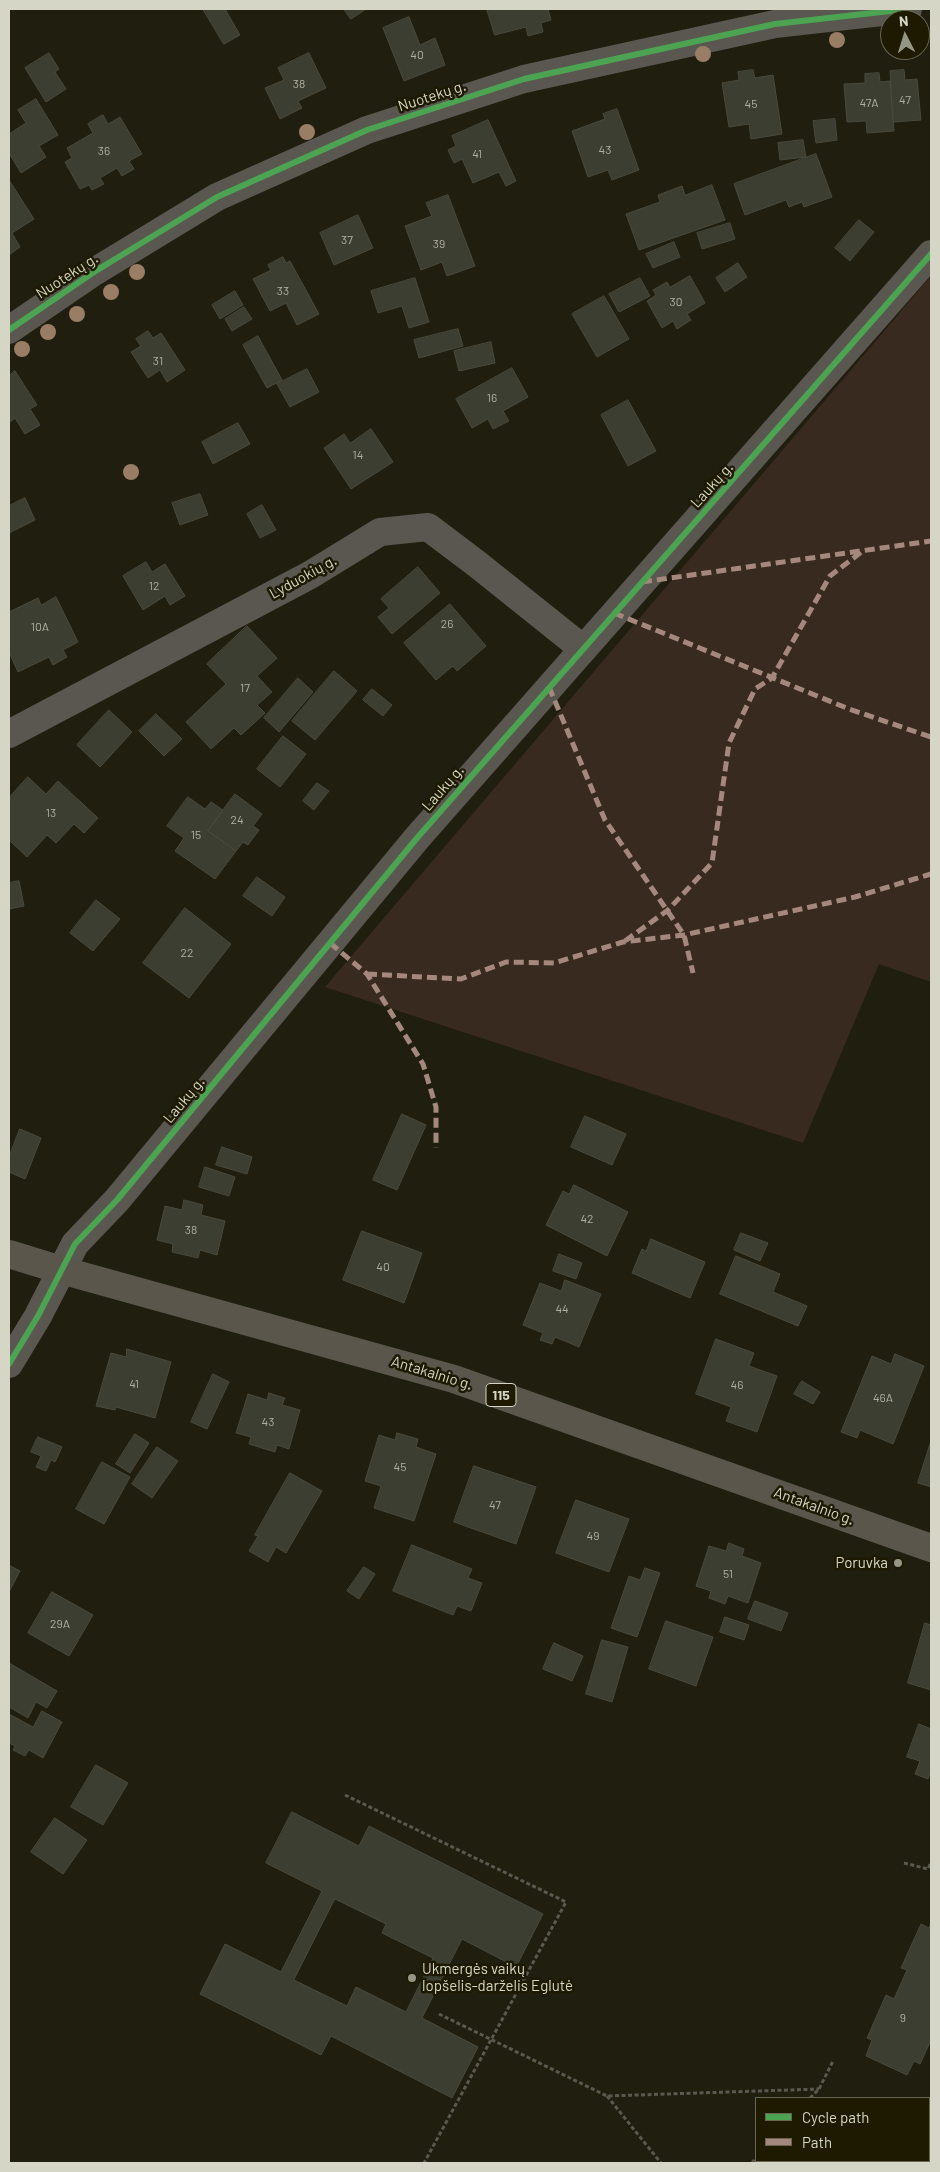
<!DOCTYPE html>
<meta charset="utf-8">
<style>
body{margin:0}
#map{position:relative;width:940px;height:2172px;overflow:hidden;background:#201e0f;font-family:Barlow,sans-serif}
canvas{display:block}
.frame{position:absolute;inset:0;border:10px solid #d6d6c6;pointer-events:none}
.legend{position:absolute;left:755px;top:2097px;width:175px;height:65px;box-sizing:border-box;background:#1d1a01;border:1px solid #676550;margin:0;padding:6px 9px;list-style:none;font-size:15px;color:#d6d6c6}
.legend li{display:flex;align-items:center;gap:10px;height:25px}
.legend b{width:25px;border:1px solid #676550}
.north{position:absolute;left:880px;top:10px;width:50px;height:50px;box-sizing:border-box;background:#1d1a01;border:1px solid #676550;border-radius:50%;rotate:355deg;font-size:14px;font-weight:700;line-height:20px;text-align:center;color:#d6d6c6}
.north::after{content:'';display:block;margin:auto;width:18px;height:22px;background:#969686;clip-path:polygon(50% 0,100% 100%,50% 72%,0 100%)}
</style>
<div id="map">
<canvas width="940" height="2172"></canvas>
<div class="frame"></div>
<ul class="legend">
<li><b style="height:6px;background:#4ca352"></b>Cycle path</li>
<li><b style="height:6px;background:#a5887d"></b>Path</li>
</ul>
<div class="north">N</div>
</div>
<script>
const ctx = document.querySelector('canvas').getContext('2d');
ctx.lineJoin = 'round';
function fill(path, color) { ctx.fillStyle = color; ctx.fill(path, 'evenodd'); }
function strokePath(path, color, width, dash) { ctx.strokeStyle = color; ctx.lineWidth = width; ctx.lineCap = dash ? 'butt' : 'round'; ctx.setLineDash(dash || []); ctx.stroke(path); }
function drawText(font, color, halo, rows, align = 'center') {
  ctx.font = font + ' Barlow,sans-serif'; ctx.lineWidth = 5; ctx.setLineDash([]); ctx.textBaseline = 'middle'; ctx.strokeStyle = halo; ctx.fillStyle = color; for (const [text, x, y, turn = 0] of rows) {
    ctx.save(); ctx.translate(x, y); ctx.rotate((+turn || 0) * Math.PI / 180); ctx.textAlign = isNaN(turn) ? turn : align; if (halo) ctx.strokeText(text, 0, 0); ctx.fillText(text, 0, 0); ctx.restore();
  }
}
fill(new Path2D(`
 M931 276V982L879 964 803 1143 325 987Z`), '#392a1f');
const building = new Path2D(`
 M203 9H225L240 35 224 44Z
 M344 9H366L351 19Z
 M487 9H548L551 20 541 23 543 32 528 36 526 27 495 35Z
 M409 17 420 45 435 38 445 65 404 81 383 28Z
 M49 53 59 69 55 72 66 89 46 102 25 68Z
 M309 53 326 88 298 101 302 108 280 119 265 88 284 80 278 68Z
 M753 70 755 78 773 75 782 134 751 139 749 124 729 127 722 83 739 80 738 72Z
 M904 70 905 80 917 79 921 120 893 122 890 71Z
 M879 73 880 82 890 81 894 131 867 133 866 121 847 122 844 84 865 83V74Z
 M36 99 58 135 39 146 46 157 21 173 9 153V134L26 123 18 110Z
 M617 109 639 170 612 180 608 170 588 177 572 131 605 119 603 114Z
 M103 115 108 124 120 117 142 154 129 161 134 169 122 176 117 168 100 178 104 184 92 190 89 185 80 189 65 162 72 158 67 148 93 133 88 124Z
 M835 119 837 140 816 143 813 121Z
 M488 120 516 181 506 186 499 172 473 183 462 159 454 163 448 150 456 146 452 136Z
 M803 140 806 157 780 160 778 143Z
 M816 154 832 197 804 207 802 202 789 207 786 200 745 215 734 184Z
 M9 180 34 219 12 233 20 247 9 255Z
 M712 185 725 220 639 250 626 214 660 202 658 195 682 186 685 195Z
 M448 195 475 266 447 276 442 262 421 270 405 226 432 216 426 203Z
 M358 215 373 248 334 265 320 233Z
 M859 220 874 232 850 261 835 248Z
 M730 223 735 239 702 249 697 233Z
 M674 242 680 257 653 268 646 254Z
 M283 257 286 263 290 261 319 314 297 325 286 303 270 311 253 279 271 270 268 265Z
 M738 263 747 277 725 292 716 278Z
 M690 276 705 303 687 314 691 320 677 329 673 321 662 328 647 301 656 295 653 290 667 282 670 287Z
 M415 278 429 322 409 328 402 306 378 313 371 291Z
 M640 278 650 296 619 312 609 294Z
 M235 291 243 305 220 319 212 305Z
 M604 296 629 339 597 357 572 314Z
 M244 307 252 319 232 331 225 319Z
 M458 329 463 346 419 358 414 340Z
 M148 331 153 338 161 333 185 370 167 382 160 370 148 378 131 352 141 346 136 339Z
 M258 336 282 380 267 388 243 345Z
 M491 342 495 363 459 371 454 351Z
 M512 368 528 397 503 411 509 421 493 429 488 419 472 428 456 399Z
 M307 369 319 392 290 407 277 384Z
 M15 371 37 405 30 409 40 425 25 434 15 418 9 423V376Z
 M628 400 656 451 628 466 601 415Z
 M238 423 250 444 213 464 202 442Z
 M371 429 393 462 351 489 324 448 344 434 350 443Z
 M200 494 208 515 180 525 172 503Z
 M25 498 35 520 9 533V506Z
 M262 505 276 530 260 538 247 514Z
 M146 562 152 572 165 564 185 596 170 605 165 596 143 610 123 576Z
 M418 567 440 593 392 634 378 617 389 608 381 599Z
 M56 597 78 642 63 650 67 657 53 665 49 657 18 672 9 652V612L38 598 41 605Z
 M450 604 486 646 457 671 453 666 436 680 404 643Z
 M247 626 277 658 257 676 272 692 257 705 265 713 241 735 234 728 211 749 186 722 226 684 207 664Z
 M334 671 357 691 315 740 292 721Z
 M298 678 313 692 279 732 264 718Z
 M372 689 392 705 383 716 363 700Z
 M109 710 132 732 100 767 77 745Z
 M156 714 182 739 164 756 139 731Z
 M283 736 306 754 280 787 257 769Z
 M28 777 46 794 58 781 98 818 84 833 74 824 56 843 47 835 27 857 9 840V798Z
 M317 783 329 791 314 810 303 801Z
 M235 794 262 814 253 826 259 830 248 845 243 842 236 851 208 831Z
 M188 797 205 809 211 802 223 810 208 831 236 851 215 879 175 851 184 838 167 826Z
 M257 877 285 897 272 916 243 896Z
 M19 881 24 906 9 909V883Z
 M96 900 120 919 93 951 70 933Z
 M185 908 231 944 189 998 143 963Z
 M402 1114 426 1125 397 1190 373 1180Z
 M585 1116 626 1134 612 1165 571 1147Z
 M20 1129 41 1138 25 1179 9 1172V1157Z
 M222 1147 252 1157 247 1174 216 1165Z
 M205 1167 235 1177 229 1196 199 1187Z
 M574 1185 628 1212 607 1256 546 1225 563 1191 569 1194Z
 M184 1200 203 1205 201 1215 225 1221 217 1255 200 1250 198 1258 172 1252 173 1244 157 1240 165 1206 182 1210Z
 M362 1231 422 1253 404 1303 343 1280Z
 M741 1233 768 1243 760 1261 734 1250Z
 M651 1239 705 1262 690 1298 632 1273 642 1249 646 1251Z
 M559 1254 582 1263 576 1279 553 1271Z
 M736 1256 780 1274 773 1292 807 1306 798 1326 720 1294Z
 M565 1280 601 1294 579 1347 555 1337 552 1344 540 1340 543 1333 523 1325 540 1283 561 1291Z
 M716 1339 754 1353 749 1366 777 1376 757 1432 726 1421 731 1407 696 1394Z
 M127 1349 171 1362 155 1418 116 1407 115 1410 96 1406 111 1353 126 1357Z
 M895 1354 924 1366 893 1444 860 1430 857 1438 841 1432 872 1356 891 1364Z
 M213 1374 229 1382 207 1429 191 1422Z
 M802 1381 820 1392 813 1404 794 1394Z
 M269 1393 285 1398 282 1405 300 1410 289 1449 277 1445 275 1452 249 1444 251 1437 236 1433 248 1394 267 1400Z
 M397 1433 418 1439 416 1447 436 1454 414 1521 374 1508 381 1486 365 1481 379 1435 395 1440Z
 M135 1434 149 1443 130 1473 116 1464Z
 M38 1437 62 1447 55 1462 51 1460 46 1471 36 1467 41 1456 31 1452Z
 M931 1441V1487L918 1483Z
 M157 1447 178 1461 152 1498 132 1484Z
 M102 1462 130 1477 104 1524 76 1509Z
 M474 1466 536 1487 516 1544 454 1522Z
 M290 1473 322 1491 286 1553 276 1547 268 1562 249 1551 258 1536 255 1535Z
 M576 1500 629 1519 609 1572 556 1553Z
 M729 1543 744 1549 742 1556 761 1563 748 1603 728 1596 725 1604 709 1598 711 1591 696 1586 709 1546 726 1551Z
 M412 1545 472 1569 468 1578 482 1583 471 1611 457 1606 453 1615 393 1591Z
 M9 1565 20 1571 9 1592Z
 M364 1567 375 1574 359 1599 347 1591Z
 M645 1568 660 1573 637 1637 611 1628 629 1576 640 1580Z
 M52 1592 93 1615 69 1656 28 1633Z
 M755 1601 788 1613 781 1631 748 1619Z
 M725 1617 749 1625 744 1640 720 1632Z
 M666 1621 713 1637 696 1686 649 1669Z
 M925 1623 931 1625V1690L908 1683Z
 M602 1640 628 1647 612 1702 586 1694Z
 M554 1643 583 1656 572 1681 543 1669Z
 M9 1663 57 1691 47 1708 36 1702 28 1718 9 1707Z
 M42 1711 62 1722 43 1758 29 1750 25 1756 13 1750 15 1746 9 1743V1714L33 1727Z
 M919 1724 931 1729V1770L928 1779 915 1774 920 1761 907 1757Z
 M96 1765 128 1783 103 1825 71 1807Z
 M292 1812 359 1846 369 1826 543 1914 516 1967 462 1939 422 2018 478 2047 452 2098 331 2036 321 2055 200 1994 225 1944 281 1972 322 1891 266 1863ZM335 1899 386 1924 382 1933 433 1958 406 2012 356 1987 347 2006 294 1980Z
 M55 1818 87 1840 63 1874 31 1852Z
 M931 1922V2040L920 2064 914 2061 907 2075 866 2056 872 2040 867 2038 886 1995 894 1999 907 1970 901 1968 921 1924 929 1928Z
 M784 2161H907L913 2163H789Z`);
fill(building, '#3d3e32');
strokePath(building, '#484a3d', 1);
strokePath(new Path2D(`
 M345 1795 566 1902 424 2163
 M904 1863 928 1869 931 1862
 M439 2014 607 2096 819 2089
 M607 2096 661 2163
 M810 2098 819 2089 833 2061
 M752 2163 756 2158`), '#5a5950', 3, [4, 2.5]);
strokePath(new Path2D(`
 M9 330 94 272 217 197 367 130 524 79 775 24 908 9
 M9 734 310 575 380 532 428 527 477 564 582 648
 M9 1364 38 1316 75 1244 117 1200 417 838 931 254`), '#595750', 28);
strokePath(new Path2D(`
 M9 1254 61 1270 454 1379 931 1548`), '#5a564c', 28);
strokePath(new Path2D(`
 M642 582 931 541
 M614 613 849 709 931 737
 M549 687 605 820 684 935 693 973
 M625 941 668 910 712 863 729 743 755 689 772 678 830 576 864 550
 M330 943 367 974 423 1064 436 1107V1148
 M367 974 461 979 506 962 554 963 623 942 684 935 855 897 931 874`), '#a5887d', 5, [10, 5]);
strokePath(new Path2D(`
 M9 330 94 272 217 197 367 130 524 79 775 24 908 9
 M9 1364 38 1316 75 1244 117 1200 417 838 931 254`), '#4ca352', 6);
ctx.fillStyle = '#997d65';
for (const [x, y] of [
 [837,40],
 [703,54],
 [307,132],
 [137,272],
 [111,292],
 [77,314],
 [48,332],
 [22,349],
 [131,472]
]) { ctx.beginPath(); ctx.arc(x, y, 8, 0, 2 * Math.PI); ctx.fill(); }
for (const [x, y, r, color] of [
 [898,1563,5,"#969686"],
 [412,1978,5,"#969686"]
]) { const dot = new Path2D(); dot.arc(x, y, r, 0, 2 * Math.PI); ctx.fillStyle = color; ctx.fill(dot); strokePath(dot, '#1d1a01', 2); }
drawText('12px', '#b0b0a1', null, [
 ["40",417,55],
 ["38",299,84],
 ["47",905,100],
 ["47A",869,103],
 ["45",751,104],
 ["43",605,150],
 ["36",104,151],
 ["41",477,154],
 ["37",347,240],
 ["39",439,244],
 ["33",283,291],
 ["30",676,302],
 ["31",158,361],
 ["16",492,398],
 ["14",358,455],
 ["12",154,586],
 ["26",447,624],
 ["10A",40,627],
 ["17",245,688],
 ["13",51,813],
 ["24",237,820],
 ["15",196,835],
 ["22",187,953],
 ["42",587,1219],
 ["38",191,1230],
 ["40",383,1267],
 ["44",562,1309],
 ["41",134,1384],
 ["46",737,1385],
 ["46A",883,1398],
 ["43",268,1422],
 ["45",400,1467],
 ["47",495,1505],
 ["49",593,1536],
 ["51",728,1574],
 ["29A",60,1624],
 ["9",903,2018]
]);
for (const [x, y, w] of [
 [501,1395,30]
]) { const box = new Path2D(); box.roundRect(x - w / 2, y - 11.5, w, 23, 4); ctx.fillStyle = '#1d1a01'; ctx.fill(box); strokePath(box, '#d6d6c6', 1); }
drawText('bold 14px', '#d6d6c6', null, [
 ["115",501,1395]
]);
drawText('15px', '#d6d6c6', '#1d1a01', [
 ["Nuotekų g.",432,96,-18],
 ["Nuotekų g.",67,276,-33],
 ["Laukų g.",712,485,-48],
 ["Lyduokių g.",303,577,-29],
 ["Laukų g.",443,788,-49],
 ["Laukų g.",184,1100,-50],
 ["Antakalnio g.",432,1373,17],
 ["Antakalnio g.",814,1506,20]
]);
drawText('15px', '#d6d6c6', '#1d1a01', [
 ["Poruvka",888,1563],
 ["Ukmergės vaikų",422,1969,"left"],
 ["lopšelis-darželis Eglutė",422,1986,"left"]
], 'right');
</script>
